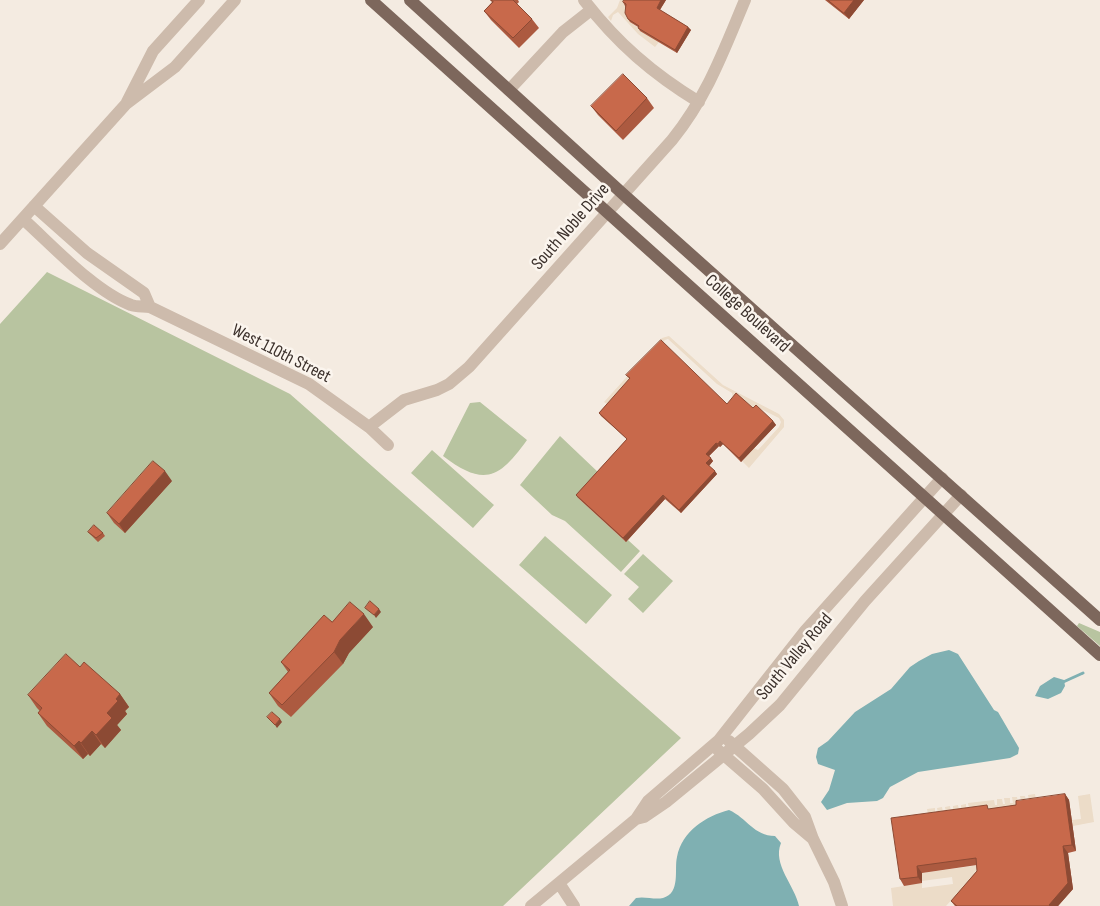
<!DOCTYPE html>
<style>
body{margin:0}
canvas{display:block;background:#f4ebe1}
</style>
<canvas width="1100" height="906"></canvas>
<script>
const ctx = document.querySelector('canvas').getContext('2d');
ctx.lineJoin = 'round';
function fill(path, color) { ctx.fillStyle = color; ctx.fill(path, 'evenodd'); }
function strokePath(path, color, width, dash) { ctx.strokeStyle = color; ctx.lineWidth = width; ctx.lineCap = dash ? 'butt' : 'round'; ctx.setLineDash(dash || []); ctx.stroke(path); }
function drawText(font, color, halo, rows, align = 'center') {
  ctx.font = font + ' "Sofia Sans Condensed",sans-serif'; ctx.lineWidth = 5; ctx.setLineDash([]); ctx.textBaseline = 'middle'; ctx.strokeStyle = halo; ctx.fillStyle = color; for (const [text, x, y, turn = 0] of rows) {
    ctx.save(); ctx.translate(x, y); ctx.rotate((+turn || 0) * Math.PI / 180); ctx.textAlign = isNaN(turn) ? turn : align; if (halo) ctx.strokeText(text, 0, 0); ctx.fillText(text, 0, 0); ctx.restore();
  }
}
fill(new Path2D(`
 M47 272 290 394 681 738 503 906H0V324Z
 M480 402 527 440C499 479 484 487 443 456L470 403Z
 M560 436 600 474 578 498 626 542 628 540 640 551 621 572 565 521 552 515 520 485Z
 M432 450 494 505 473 528 411 473Z
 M545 536 612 595 586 624 519 565Z
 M643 554 673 581 643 613 628 599 639 587 624 574Z
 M1079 623 1100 632V646L1077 626Z`), '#b8c4a0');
fill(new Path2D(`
 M620 0H628V18L634 25 659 42 655 47 638 34 618 12 613 15 611 21 608 17 617 8Z
 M669 336 723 385 779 414 784 420V427L749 468 742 461 754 448 758 450 779 427 781 422 779 418 759 408 755 411 734 402 732 393 717 384 668 339 665 340 607 404 604 402 662 338Z
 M1035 794 1037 805 929 820 927 809 935 808V813H938L937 808 942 807 943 812H946L945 807 950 806 951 811H953V806L958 805 959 810H961V805L966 804V809H969L968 803 994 800 995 805H997V799H1002L1003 804H1005L1004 798H1010V803H1013L1012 797H1017L1018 802 1021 801 1020 796H1025L1026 801 1029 800 1028 795Z
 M1090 794 1094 822 1073 826 1072 820 1081 819 1078 796Z
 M980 865 982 877 968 882 946 906H893L891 888 904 886 922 875V873ZM952 877 953 884 922 888V881Z`), '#ecdcc8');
fill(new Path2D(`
 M949 650 958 654 994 710 998 712 1019 748 1018 754 1010 758 918 772 890 787 883 798 877 801 847 803 827 810 821 802 829 790 835 770 818 764 816 757 818 748 828 741 855 712 891 689 910 667 919 661 932 654Z
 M1054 677 1064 680 1065 686 1061 693 1048 699 1035 696 1040 686Z
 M729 810C747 818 754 836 775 836L781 843C772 864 795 886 799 906H629L636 898C645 896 654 900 663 898 681 893 674 869 677 857 682 831 706 816 729 810Z`), '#7fb0b2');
strokePath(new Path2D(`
 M1061 683 1083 673`), '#7fb0b2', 3);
strokePath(new Path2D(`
 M584 0C617 43 653 74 699 102
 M509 90 563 32 591 10
 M127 102 153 51 199 0
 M34 206 87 253 144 293 150 307
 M23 219C52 245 95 292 131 305 136 307 144 306 150 307L309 384 369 427 388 445
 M0 244 126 104 175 67 235 0
 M369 427 404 400 437 390 449 384 469 367 672 140C708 95 723 52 745 0
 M729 741 783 789 805 817 813 839 834 882 842 906
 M718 750 763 789 794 823 813 839
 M636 819 644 817 666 802 749 734 780 705 865 601 961 495
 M559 883 574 906
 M531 906 636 819 648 801 719 740 805 631 942 478`), '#cdbbac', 12);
strokePath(new Path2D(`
 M371 0 1100 655
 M410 0 623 194 1100 620`), '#7d675c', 12);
fill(new Path2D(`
 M490 0H518L519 2 517 4 532 19 539 28 519 48 491 20 484 11 492 2Z
 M666 0 660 10 688 27 691 30 677 53 640 31 638 27 630 22 628 19 625 6 623 2Z
 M825 0H864L849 19Z
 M647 98 654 108 623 140 598 115 591 106Z
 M626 375 727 404 753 408 773 421 776 425 741 462 723 444 720 447 719 446 709 456 713 461 709 466 717 474 681 513 665 499 626 542 578 498 576 495 627 439 601 416 599 413 630 379Z
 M172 481 125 533 114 523 107 513Z
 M88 532 103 533 105 536 98 542Z
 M332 622 373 627 349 653 343 664 291 717 278 706 269 693 288 672 281 662Z
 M80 667 120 694 129 707 125 711 127 714 117 725 121 730 105 748 101 744 90 756 88 754 83 759 47 726 38 713 40 711 37 708 28 695Z
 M1065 794 1069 800 1076 851 1068 853 1073 889 1058 906H955L951 901 977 871V865L922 873V883L904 886 900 879 990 809 1016 805Z`), '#ac5a40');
fill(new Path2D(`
 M661 0H666L659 11 657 8Z
 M854 0H864L849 19 844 13Z
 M688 27 691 30 677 53 675 50Z
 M773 421 776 425 741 462 739 458Z
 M720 441 723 444 720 447 718 444Z
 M716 443 719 446 708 457 706 454Z
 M711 458 713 461 708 467 706 463Z
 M165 471 172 481 125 533 119 524Z
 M715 471 717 474 681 513 679 510Z
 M663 495 665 499 626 542 623 538Z
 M379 609 381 612 376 618 374 615Z
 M364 614 373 627 349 653 343 664 334 652 340 640Z
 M120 694 129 707 125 711 127 714 117 725 121 730 105 748 96 735 107 713 116 699Z
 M280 719 282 722 277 728 275 725Z
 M92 731 101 744 90 756 81 743Z
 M79 741 88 754 83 759 74 746Z
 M1065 794 1069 800 1076 851 1072 845Z
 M1063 846 1068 853 1073 889 1058 906H1049V905Z
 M917 866 922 873V883L918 877Z`), '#8c4a34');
const building = new Path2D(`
 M491 0H513L532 19 513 38 484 11 493 2Z
 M624 0H661L657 8 688 27 675 50 638 28 639 26 628 19 625 13 626 4 623 2Z
 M828 0H854L844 13Z
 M623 74 647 98 616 131 591 106Z
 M661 340 727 404 736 393 753 408 756 405 773 421 739 458 720 441 718 444 716 443 706 454 711 458 706 463 715 471 679 510 663 495 623 538 576 495 627 439 599 413 630 378 626 375Z
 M153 461 165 471 119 524 107 513Z
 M94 525 103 533 96 538 88 532Z
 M370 601 379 609 374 615 365 608Z
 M350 602 364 614 340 640 334 652 282 705 269 693 290 670 281 662 324 615 332 622Z
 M66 654 80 667 84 662 120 694 116 699 118 701 107 713 112 718 96 735 92 731 81 743 79 741 74 746 38 713 42 708 28 695Z
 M272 712 280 719 275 725 267 717Z
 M1065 794 1072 845 1063 846 1068 883 1049 905 1050 906H957L951 901 977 871 976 858 917 866 918 877 900 879 891 818 987 805 988 809 1016 805V801Z`);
fill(building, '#c8694b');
strokePath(building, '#8c4a34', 1);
drawText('18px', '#3b302b', '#fbf5ee', [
 ["South Noble Drive",571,227,-49],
 ["College Boulevard",747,314,42],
 ["West 110th Street",281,354,27],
 ["South Valley Road",795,657,-50]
]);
</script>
